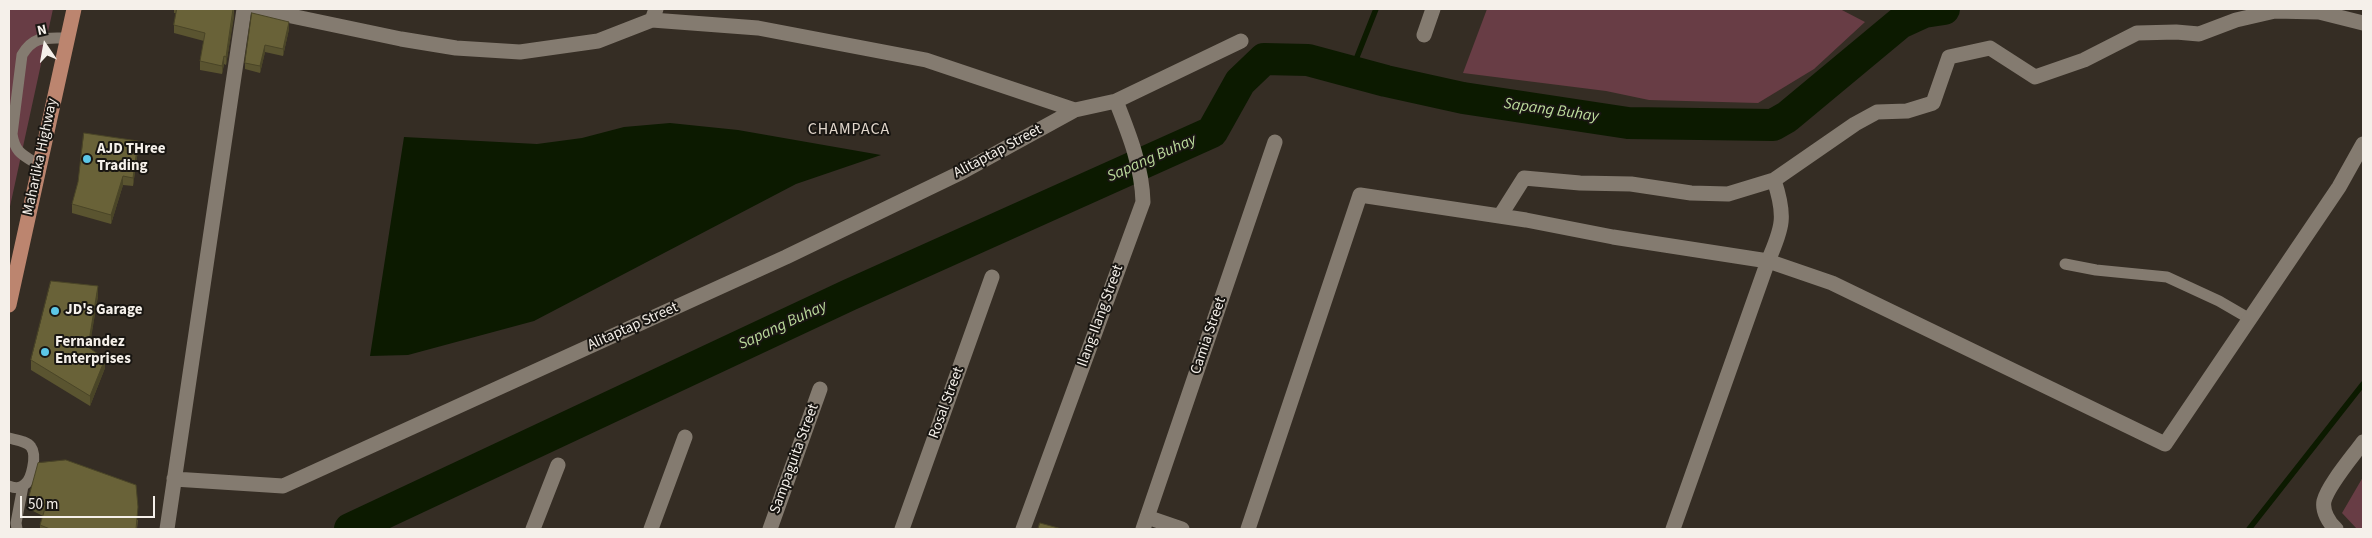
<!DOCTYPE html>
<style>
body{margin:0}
#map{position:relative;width:2372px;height:538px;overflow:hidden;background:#352d24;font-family:"Source Sans 3",sans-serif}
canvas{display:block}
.frame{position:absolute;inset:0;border:10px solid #f5f0ea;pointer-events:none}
.north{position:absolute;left:20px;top:20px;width:50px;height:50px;-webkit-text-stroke:4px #191612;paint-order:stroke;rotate:348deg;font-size:14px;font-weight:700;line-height:20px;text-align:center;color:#f5f0ea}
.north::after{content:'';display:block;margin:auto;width:18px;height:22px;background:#f5f0ea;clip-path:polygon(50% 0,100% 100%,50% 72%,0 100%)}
.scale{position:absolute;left:20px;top:496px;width:135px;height:22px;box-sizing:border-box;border:2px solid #f5f0ea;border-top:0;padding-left:6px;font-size:15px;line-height:18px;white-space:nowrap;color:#f5f0ea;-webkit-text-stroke:4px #191612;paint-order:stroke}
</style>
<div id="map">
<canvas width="2372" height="538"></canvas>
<div class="frame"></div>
<div class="north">N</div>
<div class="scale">50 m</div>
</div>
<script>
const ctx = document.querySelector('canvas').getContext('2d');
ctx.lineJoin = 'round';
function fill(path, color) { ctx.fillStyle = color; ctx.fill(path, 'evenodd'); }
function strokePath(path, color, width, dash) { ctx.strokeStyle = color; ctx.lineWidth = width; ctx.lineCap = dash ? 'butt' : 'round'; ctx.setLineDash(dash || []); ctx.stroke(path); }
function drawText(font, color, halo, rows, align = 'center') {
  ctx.font = font + ' "Source Sans 3",sans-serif'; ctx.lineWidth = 4; ctx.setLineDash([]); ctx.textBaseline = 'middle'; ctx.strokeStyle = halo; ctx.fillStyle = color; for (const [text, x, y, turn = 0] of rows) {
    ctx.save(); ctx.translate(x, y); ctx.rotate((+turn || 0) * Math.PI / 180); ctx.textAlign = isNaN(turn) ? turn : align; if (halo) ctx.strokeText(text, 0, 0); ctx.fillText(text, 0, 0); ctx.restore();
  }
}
fill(new Path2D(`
 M9 9H53L9 211Z
 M1487 9H1840L1865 22 1814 69 1758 103 1649 100 1606 91 1463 73Z
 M2363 477V529H2357L2342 513Z`), '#683d45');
fill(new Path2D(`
 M670 123 738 130 881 155 796 184 534 321 408 355 370 356 404 137 537 144 582 138 624 127Z`), '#0c1a00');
strokePath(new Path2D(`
 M1351 72 1376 9
 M2249 529 2363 384`), '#0c1a00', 5.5);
strokePath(new Path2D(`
 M350 529 849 295 1212 132 1240 82 1264 59 1308 60 1386 81 1463 98 1628 123 1773 125 1787 117 1900 23 1924 12 1944 9`), '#0c1a00', 32);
strokePath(new Path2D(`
 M39 165C23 155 15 153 12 134L22 55C34 35 46 38 68 38
 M2065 264 2096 270 2167 277 2219 301 2250 319
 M9 438C16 440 27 441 31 447 37 455 32 480 24 485 20 489 14 488 9 486
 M17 529 16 523 23 486`), '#847b70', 11);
strokePath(new Path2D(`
 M258 9 401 39 456 48 520 52 598 41 652 20 656 9
 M652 20 758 28 926 60 1075 110 1116 101 1241 41
 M1424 35 1433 9
 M1500 216 1524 178 1580 183 1631 184 1691 193 1728 194 1774 180 1855 124 1877 112 1907 111 1933 103 1949 57 1990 48 2035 77 2084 60 2137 33 2176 32 2199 34 2236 20 2275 11 2319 12 2363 23
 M174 479 283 486 786 257 962 172 1075 110
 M1147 517 1182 529
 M167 529 244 9
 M533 529 558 465
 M651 529 685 437
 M770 529 820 389
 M902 529 992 277
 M1023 529 1143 202C1142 166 1129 134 1116 101
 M1143 529 1275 142
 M1248 529 1360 195 1526 220 1613 237 1768 261 1832 283 2165 444 2339 187 2363 144
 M1673 529 1768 261C1783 227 1786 216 1774 180
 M2336 529C2329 523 2322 511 2324 501 2328 485 2353 456 2363 442`), '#847b70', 15);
strokePath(new Path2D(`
 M9 305 74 9`), '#bc856f', 15);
fill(new Path2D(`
 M174 9H234V16L226 65 224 64 222 74 200 70V61L204 41 174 33V25L176 13H174Z
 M252 13 289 29 283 56 265 52 260 73 245 69V63Z
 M138 150 133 186 123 185 111 224 72 213V204Z
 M98 296 89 348 105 368 90 406 31 370V360Z
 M29 496 138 520 137 529H40V525L43 516 29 509Z`), '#5a5430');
fill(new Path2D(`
 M234 9V16L226 65V57Z
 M289 22V29L283 56V49Z
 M265 45V52L260 73V66Z
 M224 56V64L222 74V66Z
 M138 141V150L133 186V178Z
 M123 176V185L111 224V215Z
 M98 286V296L88 357V347Z
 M105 359V368L90 406V396Z`), '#4a4527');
const building = new Path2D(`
 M177 9H233L226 57 224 56 222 66 200 61 205 33 174 25Z
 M252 13 289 22 283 49 265 45 260 66 245 63Z
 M84 133 138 141 133 178 123 176 111 215 72 204 78 182Z
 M51 281 98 286 88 347 105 359 90 396 31 360Z
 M66 460 136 485 138 507 136 529H50L40 525 46 505 29 496 38 463Z
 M1040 523 1062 529H1038Z`);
fill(building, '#696238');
strokePath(building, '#4a4527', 1);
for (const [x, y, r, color] of [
 [87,159,5,"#5cc7e7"],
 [55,311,5,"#5cc7e7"],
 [45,352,5,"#5cc7e7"]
]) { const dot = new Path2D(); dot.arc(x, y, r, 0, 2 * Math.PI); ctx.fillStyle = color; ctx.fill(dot); strokePath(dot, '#191612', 2); }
drawText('bold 15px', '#f5f0ea', '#191612', [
 ["AJD THree",97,150],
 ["Trading",97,167],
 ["JD's Garage",65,311],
 ["Fernandez",55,343],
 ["Enterprises",55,360]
], 'left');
drawText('15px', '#f5f0ea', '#191612', [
 ["Alitaptap Street",998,152,-28],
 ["Maharlika Highway",41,157,-78],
 ["Ilang-Ilang Street",1101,316,-70],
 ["Alitaptap Street",633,327,-24],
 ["Camia Street",1209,336,-71],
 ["Rosal Street",947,403,-70],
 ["Sampaguita Street",795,459,-70]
]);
drawText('italic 16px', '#bcdb9c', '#191612', [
 ["Sapang Buhay",1551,111,8],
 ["Sapang Buhay",1152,159,-24],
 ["Sapang Buhay",783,326,-25]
]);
ctx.letterSpacing = '1px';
drawText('16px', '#e2d7cc', '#191612', [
 ["CHAMPACA",849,130]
]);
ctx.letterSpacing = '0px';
</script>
